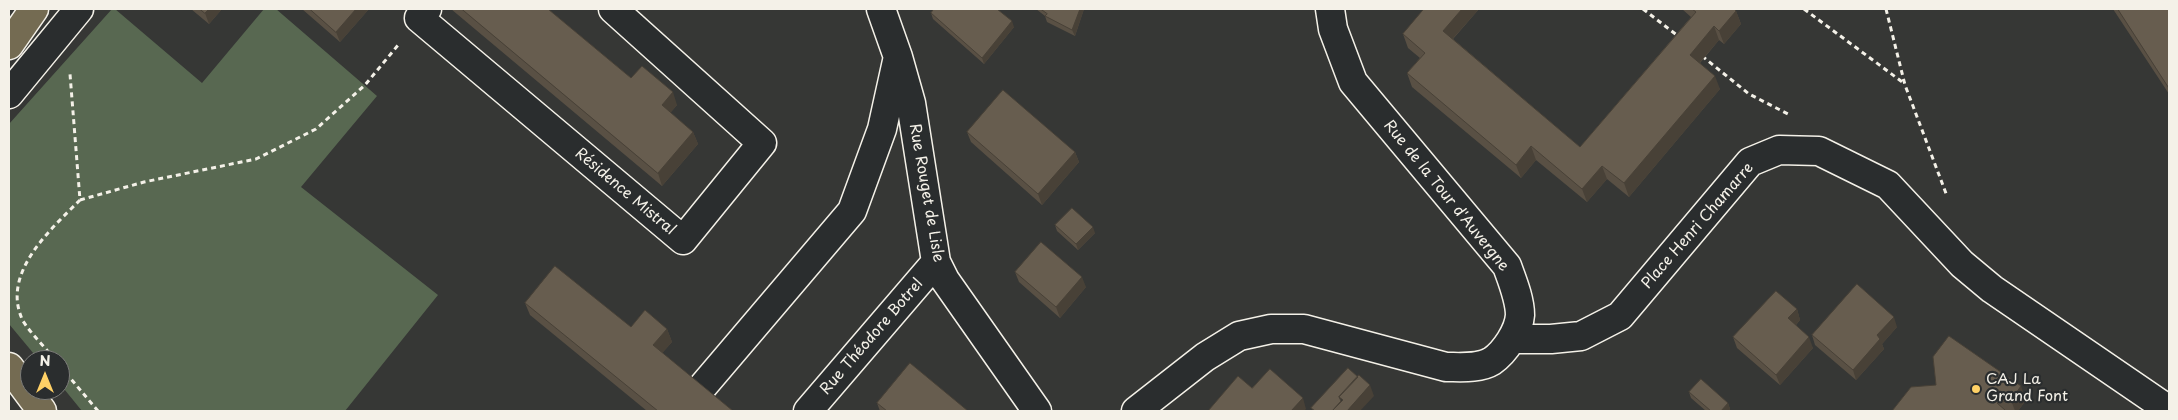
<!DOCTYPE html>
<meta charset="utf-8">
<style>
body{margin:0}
#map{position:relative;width:2178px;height:420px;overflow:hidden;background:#363735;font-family:"Playpen Sans",sans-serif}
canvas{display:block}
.frame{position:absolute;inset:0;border:10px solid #f4f1e8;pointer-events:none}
.north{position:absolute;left:20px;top:350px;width:50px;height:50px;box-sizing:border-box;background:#2a2d2e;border:1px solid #7b7b78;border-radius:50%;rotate:0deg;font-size:14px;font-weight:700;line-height:20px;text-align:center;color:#f4f1e8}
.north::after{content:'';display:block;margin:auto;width:18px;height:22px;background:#ffd166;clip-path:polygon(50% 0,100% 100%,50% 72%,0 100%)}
</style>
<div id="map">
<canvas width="2178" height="420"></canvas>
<div class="frame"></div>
<div class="north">N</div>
</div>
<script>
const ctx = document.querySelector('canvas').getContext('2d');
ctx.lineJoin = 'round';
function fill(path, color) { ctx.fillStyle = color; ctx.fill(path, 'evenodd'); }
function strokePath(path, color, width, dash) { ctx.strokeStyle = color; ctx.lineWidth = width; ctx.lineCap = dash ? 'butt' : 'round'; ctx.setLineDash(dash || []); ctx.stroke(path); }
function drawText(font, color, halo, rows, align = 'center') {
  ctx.font = font + ' "Playpen Sans",sans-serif'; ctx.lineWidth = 4.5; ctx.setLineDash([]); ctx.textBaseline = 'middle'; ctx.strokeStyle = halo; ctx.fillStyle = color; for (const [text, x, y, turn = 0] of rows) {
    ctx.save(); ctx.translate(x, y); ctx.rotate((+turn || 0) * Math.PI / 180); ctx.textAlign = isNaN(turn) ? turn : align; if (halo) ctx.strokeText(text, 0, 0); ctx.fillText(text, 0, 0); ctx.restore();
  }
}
fill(new Path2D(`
 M112 9H115L202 83 264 9H276L377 96 301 187 438 295 345 411H82L60 384V360H39L9 324V124Z`), '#586851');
const minor = new Path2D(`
 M427 9 419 18 683 240 762 143 613 9
 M881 9 898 57 911 103 936 262 945 280 1037 411
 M9 94 79 9
 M1512 339H1551L1581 336 1620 316 1750 162 1779 150 1819 151 1888 185 1962 264 1992 289 2169 410
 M698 392 852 211 882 129 897 61
 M808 411 936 262
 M1136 411 1205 357 1239 336 1271 329H1304L1446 367C1460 367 1479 369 1492 361 1505 352 1519 331 1520 315 1520 299 1512 280 1507 266L1353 82 1333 29 1330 9`);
const major = new Path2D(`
 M9 45 34 9
 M9 367 42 411`);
strokePath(minor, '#f4f1e8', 31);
strokePath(major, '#f4f1e8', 31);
strokePath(new Path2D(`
 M1643 9 1678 36
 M1804 9 1905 84
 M1886 9 1905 85 1947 196
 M1702 56 1749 94 1788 114
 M80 200 144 182 256 159 316 129 365 85 399 44
 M55 360C45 347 32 335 23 321 0 274 50 230 80 200L70 74
 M60 366 98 411`), '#f4f1e8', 3, [5, 4]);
strokePath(minor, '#2a2d2e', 28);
strokePath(major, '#746b52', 28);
fill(new Path2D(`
 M191 9H222L209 24Z
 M302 9H369L340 42Z
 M451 9H548L631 78 677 105 670 113 693 132 698 144 662 186Z
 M1036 9H1084L1075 36 1047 22 1045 16Z
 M1424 9H1479L1453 39 1580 147 1691 17 1682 9H1734L1736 11 1741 24 1724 44 1719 40 1700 63 1720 89 1629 197 1607 179 1587 202 1536 160 1521 178 1412 87 1407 73 1420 58 1408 48 1403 34Z
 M2113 9H2169V94Z
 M931 13 1014 27 984 64 933 19Z
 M967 132 1075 152 1079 162 1042 205 971 142Z
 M1055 225 1095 233 1078 250 1057 231Z
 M1015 272 1086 287 1060 318 1019 282Z
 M525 303 631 327 667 329 672 342 662 353 733 411H647L530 315Z
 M1797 309 1800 320 1796 325 1813 348 1780 385 1737 348 1733 337Z
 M1897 327 1882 344 1884 349 1856 380 1815 345 1812 335Z
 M1936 385 2026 400 2018 411H1892Z
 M1689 392 1728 403 1730 409 1728 411H1706L1691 398Z
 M877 403 968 411H880Z`), '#595044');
fill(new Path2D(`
 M209 9H222L209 24 205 13Z
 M356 9H369L340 42 336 32Z
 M1080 9H1084L1075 36 1072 30Z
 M1462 9H1479L1448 44 1443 31Z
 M1736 11 1741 24 1724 44 1719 31Z
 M1012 21 1014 27 984 64 982 58Z
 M1714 26 1719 40 1695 68 1690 55Z
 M1715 76 1720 89 1629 197 1624 183Z
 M673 92 677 105 666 118 662 105Z
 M693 132 698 144 662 186 658 173Z
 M1531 146 1536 160 1521 178 1516 165Z
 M1075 152 1079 162 1042 205 1038 194Z
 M1602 166 1607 179 1587 202 1582 189Z
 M1093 227 1095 233 1078 250 1076 244Z
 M1082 277 1086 287 1060 318 1056 307Z
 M1797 309 1800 320 1792 329 1788 318Z
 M1894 317 1897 327 1882 344 1884 349 1856 380 1853 370 1877 335Z
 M667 329 672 342 658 358 653 345Z
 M1809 337 1813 348 1780 385 1776 375Z
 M1370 385 1374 396 1360 411H1347Z
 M2021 386 2026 400 2018 411H2015L2011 400Z
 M1303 398 1306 409 1304 411H1291Z
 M1728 403 1730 409 1728 411H1721Z`), '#484137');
const building = new Path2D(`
 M200 9H209L205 13Z
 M310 9H356L336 32Z
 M462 9H548L631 78 642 66 673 92 662 105 693 132 658 173Z
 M934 9H997L1012 21 982 58 931 13Z
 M1041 9H1080L1072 30 1045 16 1047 14Z
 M1424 9H1462L1443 31 1580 147 1696 12 1692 9H1734L1736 11 1719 31 1714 26 1690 55 1715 76 1624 183 1602 166 1582 189 1531 146 1516 165 1407 73 1425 53 1403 34Z
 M2118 9H2169V88Z
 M1003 90 1075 152 1038 194 967 132Z
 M1072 208 1093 227 1076 244 1055 225Z
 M1041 242 1082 277 1056 307 1015 272Z
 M555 266 631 327 645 310 667 329 653 345 733 411H658L525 303Z
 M1857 284 1894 317 1877 335 1880 339 1853 370 1812 335Z
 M1776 291 1797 309 1788 318 1809 337 1776 375 1733 337Z
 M1949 336 2021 386 2011 400 1997 403 2005 410V411H1892L1911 387 1936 385 1933 357Z
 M910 363 968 411H887L877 403Z
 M1348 368 1358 377 1339 397 1341 401 1332 411H1315L1311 408Z
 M1270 369 1303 398 1291 411H1208L1238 376 1252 388Z
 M1359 375 1370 385 1347 411H1332L1343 400 1339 397Z
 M1701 379 1728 403 1721 411H1711L1689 392Z`);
fill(building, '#675d4f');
strokePath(building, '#484137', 1);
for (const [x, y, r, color] of [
 [1976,389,5,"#ffd166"]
]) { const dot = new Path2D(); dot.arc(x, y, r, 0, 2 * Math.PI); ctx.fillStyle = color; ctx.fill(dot); strokePath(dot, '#2a2d2e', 2); }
drawText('15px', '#f4f1e8', '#2a2d2e', [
 ["Résidence Mistral",625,192,40],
 ["Rue Rouget de Lisle",926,193,80],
 ["Rue de la Tour d'Auvergne",1446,196,51],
 ["Place Henri Chamarre",1698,226,-49],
 ["Rue Théodore Botrel",872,337,-49]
]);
drawText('15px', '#f4f1e8', '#2a2d2e', [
 ["CAJ La",1986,380],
 ["Grand Font",1986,397]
], 'left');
</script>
